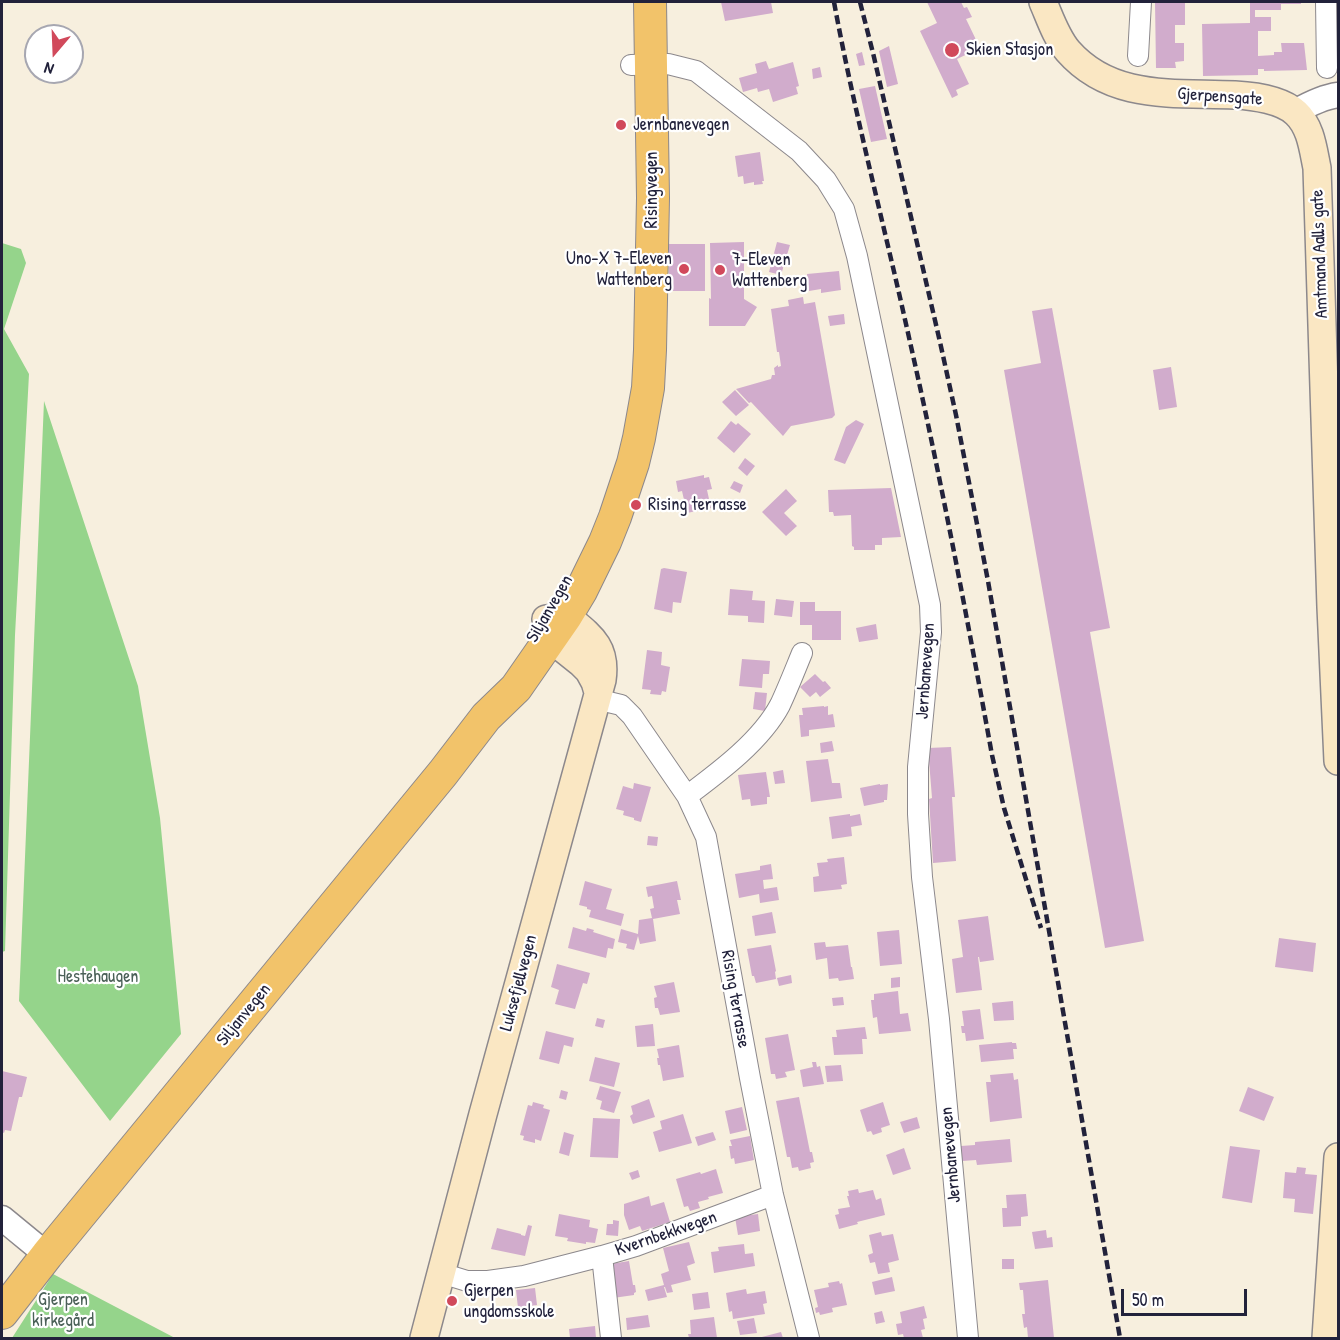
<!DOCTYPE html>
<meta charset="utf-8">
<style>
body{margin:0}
#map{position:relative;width:1340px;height:1340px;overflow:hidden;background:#f7efde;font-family:"Patrick Hand",sans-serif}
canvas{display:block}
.frame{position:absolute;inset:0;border:3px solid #22223b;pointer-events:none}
.north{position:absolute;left:24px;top:24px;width:60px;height:60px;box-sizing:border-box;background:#fff;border:2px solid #a7a7b1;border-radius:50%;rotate:199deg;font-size:16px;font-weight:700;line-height:24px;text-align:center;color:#22223b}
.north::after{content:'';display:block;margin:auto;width:21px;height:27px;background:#d1495b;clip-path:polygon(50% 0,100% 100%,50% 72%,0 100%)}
.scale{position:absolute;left:1121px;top:1289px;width:126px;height:27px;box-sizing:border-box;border:3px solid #22223b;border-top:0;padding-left:8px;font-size:18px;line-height:21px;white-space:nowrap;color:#22223b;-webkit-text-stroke:4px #fff;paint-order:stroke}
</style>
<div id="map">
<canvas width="1340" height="1340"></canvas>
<div class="frame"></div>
<div class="north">N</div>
<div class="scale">50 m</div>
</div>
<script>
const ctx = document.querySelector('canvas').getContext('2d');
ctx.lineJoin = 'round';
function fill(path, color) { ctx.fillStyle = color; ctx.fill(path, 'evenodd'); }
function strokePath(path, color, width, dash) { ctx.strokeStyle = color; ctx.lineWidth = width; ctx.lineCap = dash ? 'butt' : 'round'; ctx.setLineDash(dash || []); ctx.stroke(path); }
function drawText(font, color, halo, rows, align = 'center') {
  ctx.font = font + ' "Patrick Hand",sans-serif'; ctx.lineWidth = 4.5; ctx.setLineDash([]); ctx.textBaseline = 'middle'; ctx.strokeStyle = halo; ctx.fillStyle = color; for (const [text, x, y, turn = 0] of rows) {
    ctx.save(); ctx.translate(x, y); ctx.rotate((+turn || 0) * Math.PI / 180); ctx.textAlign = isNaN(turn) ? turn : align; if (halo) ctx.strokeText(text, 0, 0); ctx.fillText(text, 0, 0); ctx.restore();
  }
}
fill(new Path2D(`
 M2 243 21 249 26 263 4 329 29 374 15 635 5 951 2 952Z
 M44 401 138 686 160 818 181 1034 110 1121 19 1001Z
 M53 1274 175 1338H12Z`), '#95d48b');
fill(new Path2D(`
 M721 2H771L773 13 725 21Z
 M927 2H961L964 8 967 7 972 17 966 19 980 48 957 59 969 84 956 90 958 95 952 98 920 31 937 23Z
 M1155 2H1185V25H1175V43H1184V61L1175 62 1176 68H1156Z
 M1250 2H1301V4H1281V10H1255V17H1271V31H1258V56L1274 55V52H1282L1281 43H1304L1307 70 1264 71V69H1258V75L1203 76 1202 24 1250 23Z
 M889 46 898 84 887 87 879 51Z
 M862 52 865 65 859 66 856 54Z
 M766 61 769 69 793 62 799 86 796 87 798 94 773 102 769 89 758 92 757 88 743 92 739 78 757 73 755 64Z
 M820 67 822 77 813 79 812 69Z
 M875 86 887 139 871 142 859 89Z
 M760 152 764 181H762L763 184 754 185V182L744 184 743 176 738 177 735 156Z
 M744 242V299L757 307 745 326H709V298L711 299 710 243Z
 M777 242 790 245 781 275 769 272Z
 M669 244H705V291H669Z
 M839 271 841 290 821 293V289L809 291 807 274Z
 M803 297 804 304 815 302 835 415 832 418 791 426 783 436 751 402 749 403 736 389 771 379 772 375H775L774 368 778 365V367L781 366 779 352H777L771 309 789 306 788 300Z
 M1052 308 1110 628 1090 632 1144 941 1105 948 1004 370 1041 363 1032 311Z
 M844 314 845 324 830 326 828 316Z
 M1171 367 1177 407 1159 410 1153 370Z
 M735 390 749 405 736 416 722 402Z
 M856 420 864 424 845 464 834 460 846 427Z
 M731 421 736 425 738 423 751 434 734 453 717 438Z
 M745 458 755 466 747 476 738 468Z
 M704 475V478L709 477 712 489 707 490 711 508 687 513 682 491 678 492 676 481Z
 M734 481 743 485 740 493 730 488Z
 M891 488 901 537 882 538V545H875V550H854V547L852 546 851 515 834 516 833 512H829L828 490Z
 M786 489 797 501 784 513 797 526 786 536 762 512Z
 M664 568 687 572 681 603 673 602 672 613 654 609 661 569Z
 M730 589 753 591 752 600 765 601 764 623 748 622V616L728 615Z
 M776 599 794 601 792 617 774 615Z
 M800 602H815V611H841V640H812V625H800Z
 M876 624 878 639 859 642 856 628Z
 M647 650 662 652 661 665 670 667 666 692 662 691 661 695 650 694 651 690 642 689Z
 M742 659 770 661 769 674H763L762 688 739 686Z
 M815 674 823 682 825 681 831 688 820 697 816 692 810 697 800 687Z
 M755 692 767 693 765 711 753 709Z
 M824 706V707L828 706V715L833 714 835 727 809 730V736L801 737 799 715H803L802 708Z
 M832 741 834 751 821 753 820 743Z
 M951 747 955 797H952L956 861 933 863 929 799 932 798 928 748Z
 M828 759 832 783H840L842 798 811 802 806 761Z
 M783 770 785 783 775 784 773 772Z
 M766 772 770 797H767V804L751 806 750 799 742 800 738 775Z
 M634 783 651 787 641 822 634 820V818L623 815 624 811 616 809 623 786 633 789Z
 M880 784V785L888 784 887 800H884V802L864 806 860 788Z
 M850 814V816L860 814 862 825 851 827 852 836 832 839 829 817Z
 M648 836 658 837 657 846 647 845Z
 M844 857 847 884 841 885 842 889 814 892 813 877 819 876 817 863 828 862 827 859Z
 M771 864 773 879 763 880 764 889 777 887 779 900 760 903 759 894 739 898 735 874 760 870V866Z
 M585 881 612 889 606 909 624 914 621 926 589 917 591 910 587 909V907L579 905Z
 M677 881 681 900H677L680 914 653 919 656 941 640 944 638 936 634 950 626 948 627 944 618 942 621 929 638 934 639 920 652 918 650 909 654 908 652 896 648 897 646 887Z
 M772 912 776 933 755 936 752 916Z
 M988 916 994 960 980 962 979 957H978L982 990 956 993 952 959 963 957 958 920Z
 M573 927 586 931 587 928 594 930 593 932 615 939 613 949 608 948 606 958 568 948Z
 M899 930 902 964 880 966 877 932Z
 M1279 938 1316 943 1313 972 1275 967Z
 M825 942 826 947 848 945 851 967H852L854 979 839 981 838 978 829 979 827 958 816 960 814 943Z
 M771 945 776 971 775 972 776 979 756 983 754 976H752L747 949Z
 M557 964 590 973 587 984 583 983 575 1009 555 1004 559 990 551 987Z
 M791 975 792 983 779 986 777 978Z
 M900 977V987L891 988V978Z
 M674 982 680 1012 660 1015 658 1008H655L654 998 657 997 654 986Z
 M898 991 900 1014 908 1013 911 1031 879 1034 877 1017 873 1018 871 1000H874V994Z
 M843 997 844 1005 833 1006 832 998Z
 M1013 1001 1014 1020 994 1021 992 1003Z
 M980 1009 984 1039 966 1041 965 1033H962L961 1026H964L962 1011Z
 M597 1018 605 1020 603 1028 595 1026Z
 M653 1024 655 1046 637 1047 635 1026Z
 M865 1027 867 1039H862L863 1054 834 1055 832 1037H837L836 1030Z
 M546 1031 574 1038 572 1047 564 1045 559 1064 539 1059Z
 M788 1034 795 1070 785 1072 787 1077 776 1079 775 1074H771L765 1038Z
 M1012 1042V1043H1016L1017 1049H1013L1014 1059 981 1062 979 1045Z
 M679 1045 684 1077 663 1081 660 1065H658L657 1058H659L657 1049Z
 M595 1057 620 1063 614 1087 589 1081Z
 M812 1062H816L817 1067 820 1066 824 1084 803 1087 800 1070 813 1067Z
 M841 1065 843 1081 827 1082 825 1066Z
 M2 1071 27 1077 22 1097H19L11 1131 5 1130 4 1133 2 1132Z
 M1013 1073 1014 1080 1018 1079 1022 1118 990 1122 986 1082H991L990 1075Z
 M600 1086 621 1092 614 1113 600 1109 602 1101 596 1099Z
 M1248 1087 1274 1097 1264 1121 1239 1111Z
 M561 1090 568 1092 566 1100 559 1098Z
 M799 1097 810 1152H812L814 1162 810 1163 811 1168 799 1171 798 1167 792 1168 790 1157H787L776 1101Z
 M649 1099 655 1117 633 1124 630 1116 633 1114 631 1106Z
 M533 1102 544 1105 543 1108 550 1110 541 1141 535 1139V1143L523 1140 524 1136 520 1135 528 1105 532 1106Z
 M883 1102 890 1125 881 1128 882 1132 873 1135 871 1131 867 1132 860 1110Z
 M742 1107 747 1130 730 1134 725 1111Z
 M683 1114 692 1143 659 1152 653 1132 662 1129 660 1121Z
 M917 1117 920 1128 904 1133 900 1122Z
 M593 1118 620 1119 618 1158 590 1157Z
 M564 1132 574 1135 569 1156 559 1153Z
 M713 1132 716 1140 698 1146 695 1137Z
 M750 1136 754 1160 735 1164 734 1158 731 1159 729 1146H732L730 1140Z
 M1010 1139 1012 1162 977 1165 976 1160 962 1161 961 1146 975 1145V1142Z
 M1230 1146 1260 1150 1252 1203 1222 1198Z
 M904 1148 911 1169 893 1175 886 1155Z
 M1297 1167 1306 1168 1305 1174 1317 1175 1313 1214 1294 1212 1295 1199 1283 1198 1285 1172 1296 1173Z
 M716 1169 723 1193 708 1197 709 1199 698 1202 700 1208 690 1211 688 1206 684 1207 676 1179 700 1172 701 1174Z
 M638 1170 640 1177 632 1180 629 1173Z
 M858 1189 859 1193 873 1190 876 1200 881 1198 885 1215 857 1222 858 1224 839 1229 835 1215 839 1214 838 1209 850 1207 847 1196H849L848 1191Z
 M1026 1194 1028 1216 1021 1217V1226L1003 1227 1002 1208H1007L1006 1195Z
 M649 1196 651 1206 664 1202 670 1222 642 1231 640 1226 629 1230 624 1215V1204Z
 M559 1214 590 1220 589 1227 598 1229 595 1243 586 1242V1244L567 1241 568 1238 555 1236Z
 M758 1214 760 1231 738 1235 735 1217Z
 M613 1220 619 1221 618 1236 606 1235 607 1224H613Z
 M528 1225 532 1226 525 1256 491 1249 497 1228 521 1234V1235L525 1236Z
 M1046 1230 1047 1238 1052 1237 1053 1247 1035 1249 1032 1232Z
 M881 1232 882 1236 893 1234 899 1260 888 1263 890 1272 878 1274 875 1262 870 1263 868 1255 873 1253 869 1235Z
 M689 1242 695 1263 687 1266 691 1280 671 1285 673 1292 667 1293 665 1287H664L667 1297 648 1301 645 1290 664 1285 661 1274 669 1271 663 1248Z
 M744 1244 745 1254 753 1253 755 1266 714 1273 711 1252 719 1251 718 1247Z
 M1002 1259H1014V1269H1002Z
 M629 1261 633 1285H635L636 1292 634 1293V1295L613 1298 611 1264Z
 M892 1277 895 1291 875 1295 872 1282Z
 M1048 1280 1054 1338H1028L1027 1327 1024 1328 1022 1314H1025L1023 1290H1020L1019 1283Z
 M839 1281 840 1284 842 1283 847 1305 832 1308 833 1312 820 1315 819 1312 816 1313 815 1308 818 1307 814 1290 829 1287 828 1283Z
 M535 1288 537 1305 518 1308 516 1290Z
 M746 1289 747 1294 765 1291 767 1303 763 1304 765 1314 733 1319 732 1311 729 1312 726 1293Z
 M708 1292 710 1308 694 1310 692 1294Z
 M924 1306 927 1318 923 1319 925 1329 921 1330 923 1338H904L903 1334 898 1335 896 1324 902 1323 900 1312Z
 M882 1311 885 1322 876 1324 874 1313Z
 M648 1315 650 1327 627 1330 626 1318Z
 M714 1317 717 1338H689L688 1334H691L690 1320Z
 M754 1318 757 1333 740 1335 737 1321Z
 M595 1326 596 1338H570L569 1329Z
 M781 1332 783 1338H758Z`), '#d1accc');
const minor = new Path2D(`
 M1326 2 1327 68
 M1138 56 1141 2
 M631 65 668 64 696 71 799 151 826 180 844 209 857 256 930 605 931 632 918 767V814L922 877 939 1019 968 1338
 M596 699 621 705 632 716 687 796 706 837 750 1078 773 1195 809 1338
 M687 796C719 772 761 741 780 705 788 688 795 670 802 653
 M441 1273 467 1281H488L524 1276 602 1256
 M611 1338 602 1256 636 1246 773 1195`);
const tertiary = new Path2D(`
 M1295 112C1309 104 1323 97 1338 95
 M2 1218 47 1255`);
const secondary = new Path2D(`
 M1043 2C1050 18 1056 37 1068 51 1112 101 1175 92 1235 95 1254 96 1282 100 1296 113 1311 127 1313 149 1317 168L1331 607 1338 761
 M424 1338 483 1114 602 680C607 646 590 636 566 616L546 619 551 639 581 663 589 671 595 682 598 692
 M1326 1338 1338 1157`);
const primary = new Path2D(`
 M2 1313 47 1255 443 773 486 717 516 688 566 616 581 591 605 542 615 517 633 463 639 438 648 388 650 350 653 198 650 2`);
strokePath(minor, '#8c888c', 22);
strokePath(tertiary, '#8c888c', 27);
strokePath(secondary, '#8c888c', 30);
strokePath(primary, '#8c888c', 34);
strokePath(minor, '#fff', 20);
strokePath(tertiary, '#fff', 24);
strokePath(secondary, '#fae7c3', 27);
strokePath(primary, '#f2c36a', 32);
strokePath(new Path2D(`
 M834 2C855 116 885 228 910 342 941 479 967 617 992 755L1004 808 1041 928
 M860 2 873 53 940 342 956 415 988 581 1120 1338`), '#22223b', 4.5, [9, 4.5]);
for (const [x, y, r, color] of [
 [952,50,8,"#d1495b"],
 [621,125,6,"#d1495b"],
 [684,269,6,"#d1495b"],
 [720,270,6,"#d1495b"],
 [636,505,6,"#d1495b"],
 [452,1301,6,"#d1495b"]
]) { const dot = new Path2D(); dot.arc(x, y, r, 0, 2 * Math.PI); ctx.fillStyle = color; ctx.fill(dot); strokePath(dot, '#fff', 2); }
drawText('18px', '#22223b', '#fff', [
 ["Skien Stasjon",966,50],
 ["Jernbanevegen",633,125],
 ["Uno-X 7-Eleven",672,259,"right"],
 ["Wattenberg",672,280,"right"],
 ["7-Eleven",732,260],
 ["Wattenberg",732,281],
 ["Rising terrasse",648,505],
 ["Gjerpen",464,1291],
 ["ungdomsskole",464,1312]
], 'left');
drawText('18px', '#22223b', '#fff', [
 ["Gjerpensgate",1220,97,4],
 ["Risingvegen",652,190,-90],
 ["Amtmand Aalls gate",1320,254,-92],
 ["Siljanvegen",550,609,-60],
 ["Jernbanevegen",926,671,-86],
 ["Luksefjellvegen",519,983,-75],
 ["Rising terrasse",735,999,80],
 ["Siljanvegen",244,1015,-51],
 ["Jernbanevegen",951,1155,-95],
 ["Kvernbekkvegen",666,1234,-19]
]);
drawText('18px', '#4a6057', '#fff', [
 ["Hestehaugen",98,977],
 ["Gjerpen",63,1300],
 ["kirkegård",63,1321]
]);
</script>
